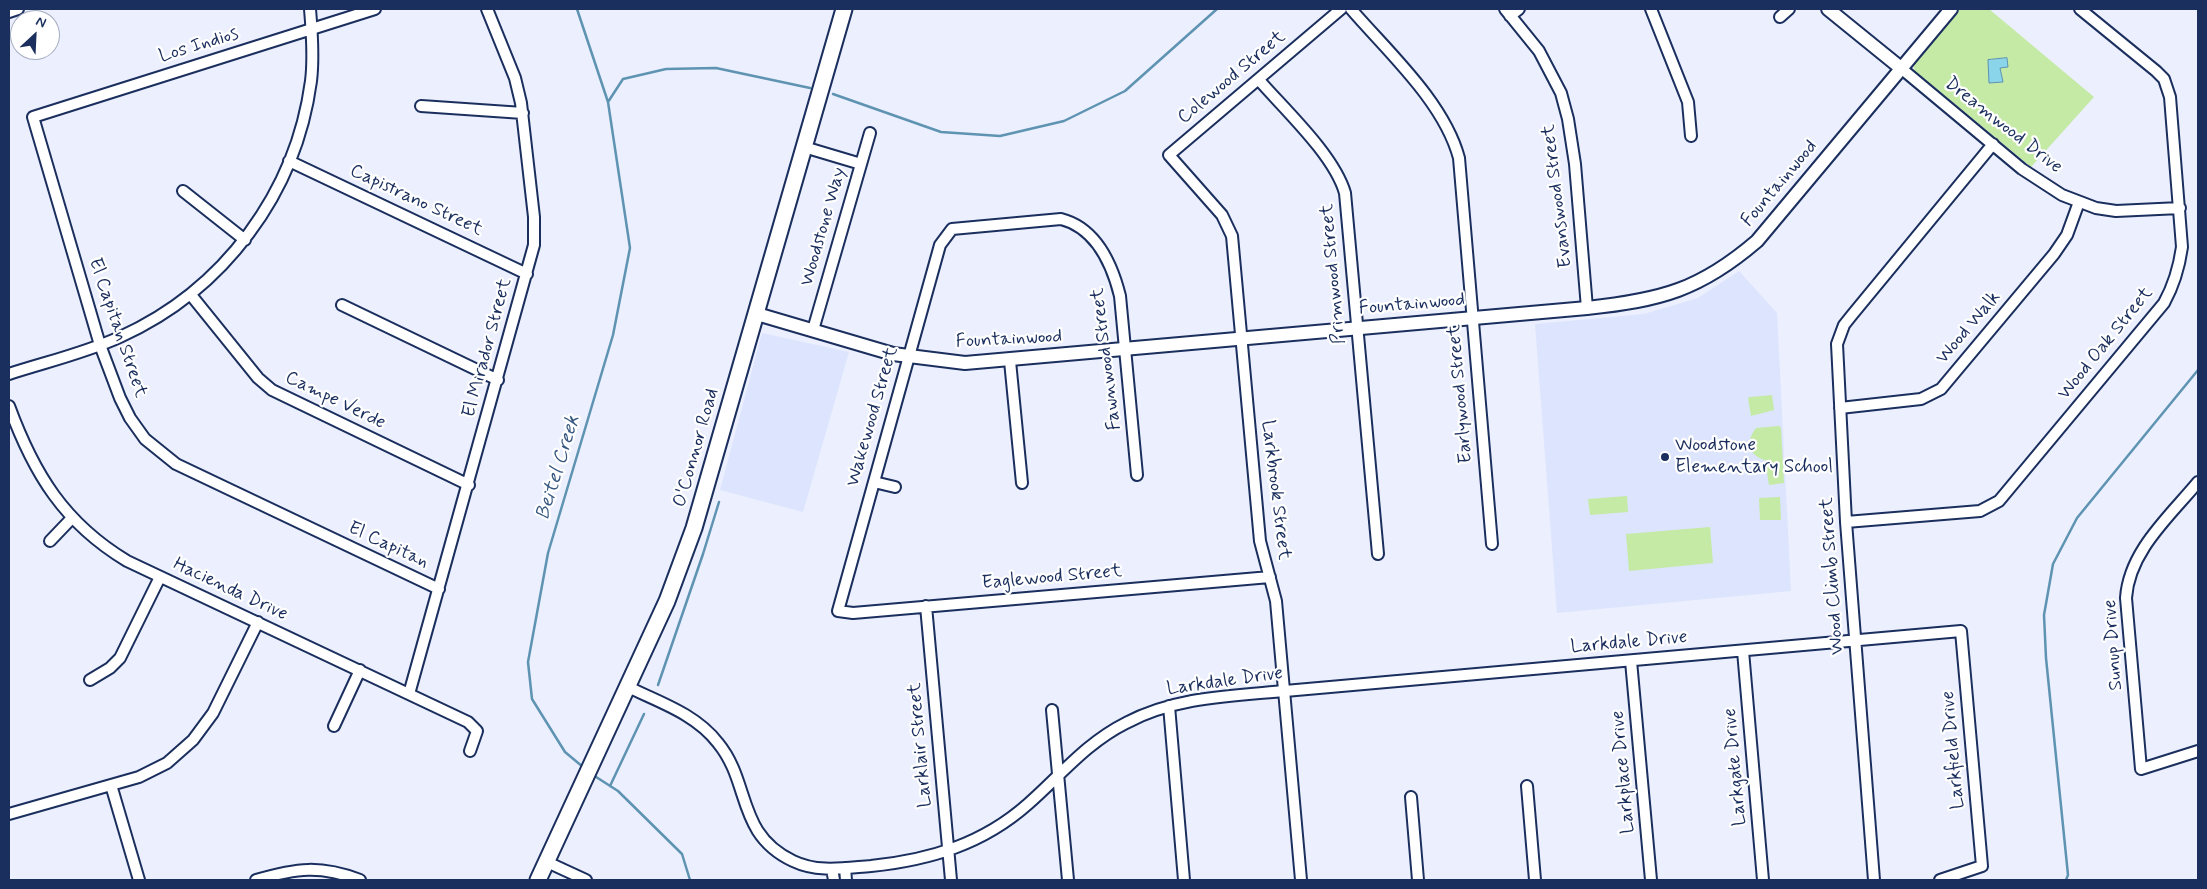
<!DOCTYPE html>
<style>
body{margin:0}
#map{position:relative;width:2207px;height:889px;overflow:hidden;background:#ebeffe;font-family:Mynerve,sans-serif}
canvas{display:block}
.frame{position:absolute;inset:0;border:10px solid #1b2f5e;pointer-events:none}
.north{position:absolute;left:10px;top:10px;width:50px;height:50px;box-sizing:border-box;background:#fff;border:1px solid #a4acbf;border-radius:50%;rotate:25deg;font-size:14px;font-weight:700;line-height:20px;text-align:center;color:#1b2f5e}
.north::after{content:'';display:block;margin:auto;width:18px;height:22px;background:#1b2f5e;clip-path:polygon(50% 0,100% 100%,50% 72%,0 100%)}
</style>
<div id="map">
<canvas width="2207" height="889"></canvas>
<div class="frame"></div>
<div class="north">N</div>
</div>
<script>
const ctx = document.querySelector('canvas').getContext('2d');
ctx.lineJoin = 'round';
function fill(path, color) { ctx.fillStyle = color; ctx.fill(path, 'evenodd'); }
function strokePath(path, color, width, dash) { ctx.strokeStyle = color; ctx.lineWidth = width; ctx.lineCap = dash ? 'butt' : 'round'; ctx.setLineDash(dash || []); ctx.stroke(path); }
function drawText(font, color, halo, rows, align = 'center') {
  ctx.font = font + ' Mynerve,sans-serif'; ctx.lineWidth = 4.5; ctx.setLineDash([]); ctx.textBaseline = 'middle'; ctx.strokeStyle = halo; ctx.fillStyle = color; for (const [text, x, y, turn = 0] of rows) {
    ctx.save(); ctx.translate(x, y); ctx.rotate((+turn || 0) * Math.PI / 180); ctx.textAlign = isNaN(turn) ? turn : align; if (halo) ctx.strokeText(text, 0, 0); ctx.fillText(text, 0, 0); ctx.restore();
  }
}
fill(new Path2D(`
 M1739 271 1777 313 1791 591 1557 613 1535 324 1644 314 1698 298Z
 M762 333 849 352 803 512 720 490Z`), '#dde4fd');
fill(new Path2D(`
 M1958 9H1989L2094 97 2031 167 1914 70V65Z
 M1772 395 1774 410 1751 416 1748 398 1750 397Z
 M1779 426 1781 428 1784 483 1769 485 1765 460C1749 456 1745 442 1756 428Z
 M1627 496 1628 512 1590 515 1588 499Z
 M1780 497 1781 520H1760L1759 498Z
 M1710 527 1713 563 1629 571 1626 534Z`), '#c4eaa5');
const water = new Path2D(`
 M2007 58 2008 67 2000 68 2003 82 1989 83 1988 60Z`);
fill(water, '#8ad5ea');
strokePath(water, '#5e93b2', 1);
strokePath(new Path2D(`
 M577 9 608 102 630 248 613 335 548 553 528 662 532 699 565 752 583 767
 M833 94 941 132 1000 136 1064 121 1125 91 1217 9
 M608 102 623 79 666 69 716 68 810 88
 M658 685 703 554 719 502
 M593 775 618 791 682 854 690 880
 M610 786 644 714
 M2066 880 2068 875 2046 658 2044 615 2053 564 2077 518 2198 370`), '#5e93b2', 2.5);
const minor = new Path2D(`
 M375 9 33 117 100 345 120 398 130 418 145 439 176 464 439 589
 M1351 9C1388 52 1444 102 1459 158L1492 544
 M1505 9 1539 51 1561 93 1568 119 1575 164 1587 308
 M1651 9 1688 102 1691 136
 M9 12 18 9
 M1510 16 1519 9
 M1780 17 1789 9
 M1902 69 2022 169 2062 195 2096 208 2116 211 2180 208
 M1259 80C1285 110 1334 155 1345 193L1378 554
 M421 106 523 113
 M804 147 861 164
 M289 161 527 274
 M183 191 245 240
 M191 295 258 378 272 390 469 485
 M342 305 498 380
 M813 330 870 133
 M1010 361 1022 483
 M9 374C46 362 85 353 120 337 224 290 296 193 311 81 314 57 312 32 310 9
 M9 406C34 474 64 523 127 561L468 722 477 731 470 751
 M1840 408 1921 399 1941 389 2054 254 2067 235 2079 202
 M1137 475 1120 296C1112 264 1096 228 1061 219L952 229 940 245 838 611 853 613 1270 577
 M874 482 895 487
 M2198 482C2170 516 2129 551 2126 598L2141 769 2198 751
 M1846 522 1980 511 1999 501 2164 303C2174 285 2179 268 2182 247L2170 97 2164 79 2156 71 2080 9
 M50 541 72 518
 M926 606 951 880
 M1743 651 1763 880
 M1631 661 1651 880
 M90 680 110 668 120 658 160 577
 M628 687C659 702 696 714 718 743 751 783 736 834 793 861 818 873 844 868 871 866 930 860 983 844 1028 804 1060 776 1086 743 1126 723 1175 697 1230 696 1285 691L1961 631 1982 866 1940 880
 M409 694 534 245V217L521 103 515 78 487 9
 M1169 706 1184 880
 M1052 710 1068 880
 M334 726 360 670
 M111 785 139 880
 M1527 786 1535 880
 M1411 797 1418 880
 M9 814 139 777 167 763 193 740 213 713 258 622
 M547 862 586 880
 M845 868 846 880
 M832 869 834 880
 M256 880C297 868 320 865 360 880
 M1301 880 1276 601 1260 541 1232 236 1222 215 1169 155 1341 9
 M1874 880 1846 522 1837 344 1844 325 1852 315 1993 144`);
const tertiary = new Path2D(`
 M1828 9 1902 69
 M757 314 893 354 965 363 1587 308C1661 300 1700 290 1757 241L1951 9`);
const secondary = new Path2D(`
 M538 880 667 601 694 528 844 9`);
strokePath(minor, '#1b2f5e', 14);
strokePath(tertiary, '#1b2f5e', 16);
strokePath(secondary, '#1b2f5e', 19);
strokePath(minor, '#fff', 10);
strokePath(tertiary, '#fff', 12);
strokePath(secondary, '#fff', 15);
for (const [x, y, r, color] of [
 [1665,457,5,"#1b2f5e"]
]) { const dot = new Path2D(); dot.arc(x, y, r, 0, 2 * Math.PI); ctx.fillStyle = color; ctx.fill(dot); strokePath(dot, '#fff', 2); }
drawText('19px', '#1b2f5e', '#fff', [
 ["Los Indios",199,46,-17],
 ["Colewood Street",1232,78,-40],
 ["Dreamwood Drive",2003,126,38],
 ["Fountainwood",1780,184,-50],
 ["Evanswood Street",1558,196,-97],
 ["Capistrano Street",416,201,25],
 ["Woodstone Way",824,227,-74],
 ["Primwood Street",1334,274,-95],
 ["Fountainwood",1412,305,-5],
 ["El Capitan Street",117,328,71],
 ["Wood Walk",1969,328,-50],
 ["Fountainwood",1009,340,-3],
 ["Wood Oak Street",2106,344,-51],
 ["El Mirador Street",488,348,-75],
 ["Fawnwood Street",1107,359,-97],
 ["Earlywood Street",1461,394,-95],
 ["Campe Verde",335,401,26],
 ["Wakewood Street",873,417,-74],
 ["O'Connor Road",697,448,-74],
 ["Larkbrook Street",1275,490,83],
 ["El Capitan",388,546,25],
 ["Wood Climb Street",1833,576,-94],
 ["Eaglewood Street",1052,578,-5],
 ["Hacienda Drive",230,590,25],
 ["Larkdale Drive",1629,643,-5],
 ["Sunup Drive",2114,645,-94],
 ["Larkdale Drive",1225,682,-8],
 ["Larklair Street",921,745,-95],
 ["Larkfield Drive",1954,750,-95],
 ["Larkgate Drive",1736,767,-95],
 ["Larkplace Drive",1624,772,-95]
]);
drawText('19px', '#1b2f5e', '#fff', [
 ["Woodstone",1675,446],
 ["Elementary School",1675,468]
], 'left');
drawText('italic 20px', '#375881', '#fff', [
 ["Beitel Creek",559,468,-73]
]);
</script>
